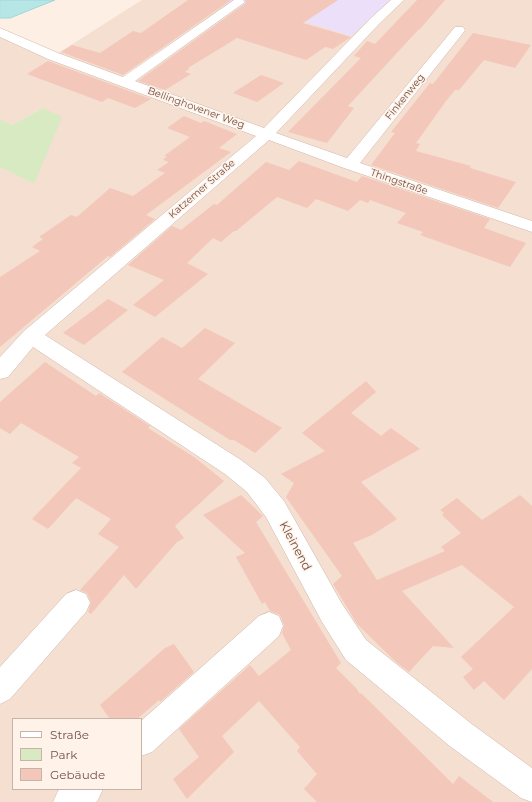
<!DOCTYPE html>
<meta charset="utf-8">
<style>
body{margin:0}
#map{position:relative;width:532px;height:802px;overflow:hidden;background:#fdefe3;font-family:Montserrat,sans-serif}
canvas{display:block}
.legend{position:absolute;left:12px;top:718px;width:130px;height:72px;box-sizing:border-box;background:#fff3e9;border:1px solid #c8b3a9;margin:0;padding:5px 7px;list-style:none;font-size:12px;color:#755248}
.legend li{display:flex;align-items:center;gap:8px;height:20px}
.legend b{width:20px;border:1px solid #c8b3a9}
</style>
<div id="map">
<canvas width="532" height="802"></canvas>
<ul class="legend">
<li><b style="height:5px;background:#fff"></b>Straße</li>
<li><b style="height:11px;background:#d8eac1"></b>Park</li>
<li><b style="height:11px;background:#f3c8ba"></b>Gebäude</li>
</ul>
</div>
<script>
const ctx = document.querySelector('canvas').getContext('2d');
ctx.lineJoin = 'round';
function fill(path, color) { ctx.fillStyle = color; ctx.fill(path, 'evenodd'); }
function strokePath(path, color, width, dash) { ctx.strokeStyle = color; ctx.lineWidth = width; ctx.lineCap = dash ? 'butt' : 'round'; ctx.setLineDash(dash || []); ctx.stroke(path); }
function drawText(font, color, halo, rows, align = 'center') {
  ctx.font = font + ' Montserrat,sans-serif'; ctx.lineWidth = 3; ctx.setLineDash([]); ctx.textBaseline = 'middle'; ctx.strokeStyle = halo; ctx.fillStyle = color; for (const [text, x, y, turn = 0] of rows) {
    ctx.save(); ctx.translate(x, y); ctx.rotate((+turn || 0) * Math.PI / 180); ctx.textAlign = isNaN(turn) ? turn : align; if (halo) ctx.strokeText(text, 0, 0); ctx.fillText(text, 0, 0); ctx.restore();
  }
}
fill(new Path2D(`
 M142 0H532V802H0V167L34 184 43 108 12 125 0 119V34L52 57ZM13 719H141V789H13Z`), '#f4dfd1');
fill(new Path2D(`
 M222 0H390L351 36 305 22 296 25 220 2Z`), '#ecdff9');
fill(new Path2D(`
 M43 108 62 117 34 184 0 167V119L12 125Z`), '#d8eac1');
const water = new Path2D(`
 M0 0H55L10 18H0Z`);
fill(water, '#b7e6e6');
strokePath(water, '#9dd8d8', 1);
fill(new Path2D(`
 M188 0H231L123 75 61 52 72 45 100 53 133 31 141 33Z
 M245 0H338L303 23 351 37 333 49 325 47 306 60 237 38 188 68 189 69 185 72 191 74 165 90 138 81 246 3Z
 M417 0H445L420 29H419L348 106 354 108 327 143 288 132 361 58 354 56 367 41 375 44Z
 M473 33 531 45 515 68 484 60 459 90H455L446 101 416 143 420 144 416 151 471 166 470 168 516 182 498 208 371 165 395 133 391 132 430 83 433 84Z
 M48 61 151 99 135 108 108 98 102 102 27 74Z
 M261 75 284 83 257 102 233 93Z
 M184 116 201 123 204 121 237 134 219 148 231 152 146 215 155 219 110 257 108 256 0 347V277L40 251 32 247 43 239 39 237 71 215 77 217 110 188 133 196 165 173 157 170 169 162 163 160 167 156H164L190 137 167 128Z
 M299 161 357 182 362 176 490 219 484 228 526 243 510 267 420 235 423 232 397 223 406 213 370 200 368 203 360 200 348 211 316 199 307 208 277 197 236 231H234L221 242 213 238 187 263 208 274 155 317 133 305 164 280 128 265 172 226 181 230 214 204 217 205 266 162 289 170Z
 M108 299 128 310 84 345 63 333Z
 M205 328 235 343 198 379 282 428 255 453 234 440H230L122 372 162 337 182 348Z
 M45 362 96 396 99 393 150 426 148 428 194 457 224 481 175 526 184 538 177 542 136 589 124 575 91 614 88 612 91 602 87 593 80 590 119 547 98 534 111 519 76 498 48 529 32 519 81 468 72 463 79 457 21 423 10 434 0 428V402Z
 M366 381 376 392 351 413 381 436 391 428 420 449 361 482 397 519 372 535 353 543 377 580 445 551 441 547 461 533 442 515 444 513 440 510 457 498 482 520 520 495 532 506V669L504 700 484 681 474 690 463 677 473 669 461 657 514 607 462 565 402 591 454 648 433 646 409 672 396 662 357 624 333 584 342 576 286 497 294 483 281 474 325 451 302 433Z
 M241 495 263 516 256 522 341 663 336 668 356 688 360 694 361 693 453 784 459 776 493 802H317L304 789 317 774 297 751 300 747 259 701 222 736 234 752 187 799 173 779 199 757 179 729 250 665 259 676 291 650 282 633 284 625 280 615 270 611 265 602 262 604 236 557 245 553 203 515Z
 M174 644 194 672 160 702 159 700 137 719H110L100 705 165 648Z`), '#f3c8ba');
const minor = new Path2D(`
 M234 0H243L245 2 135 81 264 128 371 18 391 0H404L379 24 276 133 347 158 455 27H463L465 30 463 33 360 163 532 221V232L344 168 269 140 45 335 241 460 265 478 284 501 342 604 366 640 473 725 532 768V802L521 798 451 747 346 660 322 622 266 517 247 492 225 474 33 347 8 377 0 379V357L24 331 256 136 48 59 0 37V28L58 53 123 77Z
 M76 590 86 594 90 603 86 612 10 699 0 704V667L66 594Z
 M269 612 279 616 283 626 279 636 152 752 141 756V721L259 616Z
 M60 789H103L98 800 96 802H53L58 791Z`);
strokePath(minor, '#d0b7ac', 1);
fill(minor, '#fff');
drawText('10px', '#755248', '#fff3e9', [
 ["Finkenweg",405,97,-51],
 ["Bellinghovener Weg",196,108,20],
 ["Thingstraße",399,182,19],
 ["Katzemer Straße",202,189,-41]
]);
drawText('12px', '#755248', '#fff3e9', [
 ["Kleinend",295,546,62]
]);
</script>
